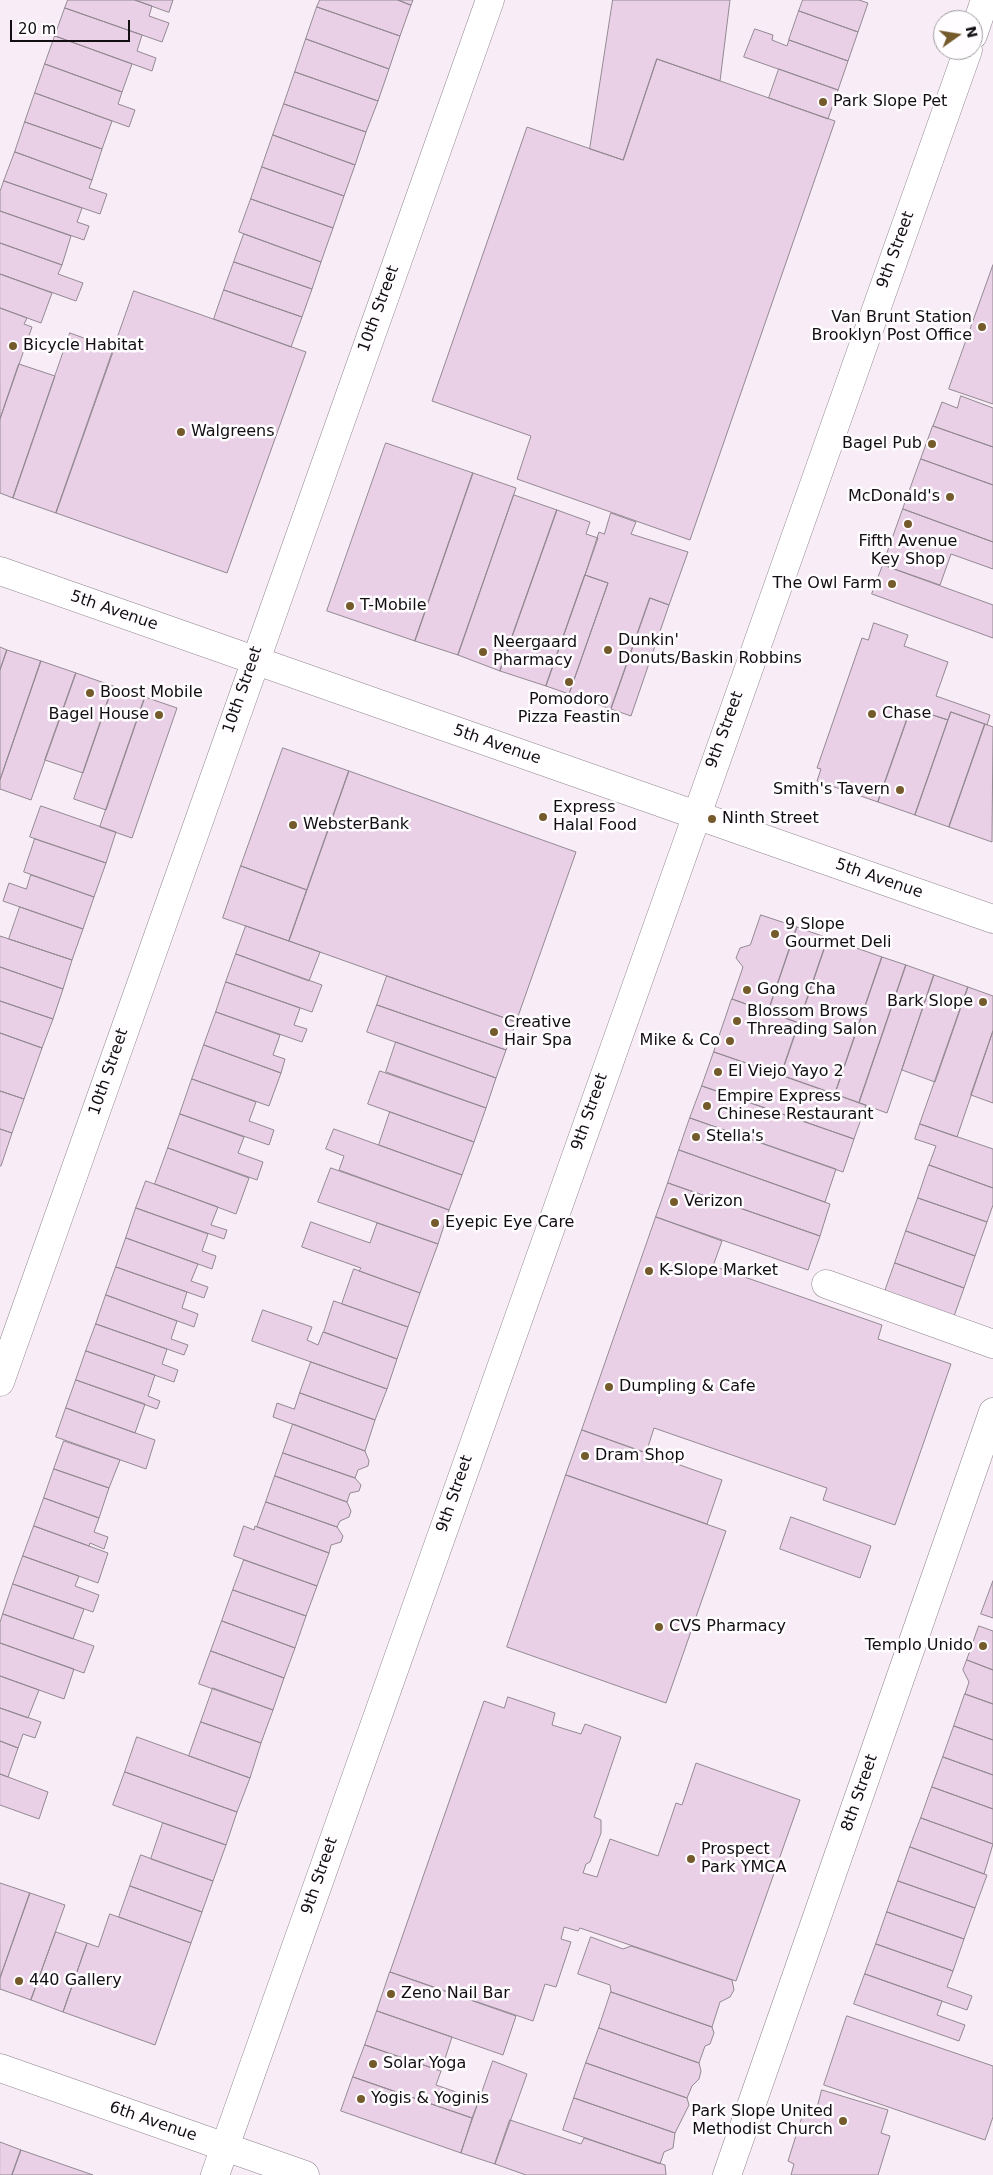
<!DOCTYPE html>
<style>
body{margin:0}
#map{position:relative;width:993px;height:2175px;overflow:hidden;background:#f8ecf6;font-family:"DejaVu Sans",sans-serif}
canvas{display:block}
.north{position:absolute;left:933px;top:10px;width:50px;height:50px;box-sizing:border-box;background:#fffdff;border:1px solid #a09da0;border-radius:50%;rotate:77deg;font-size:14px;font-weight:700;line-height:20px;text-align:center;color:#120e11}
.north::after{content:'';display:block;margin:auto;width:18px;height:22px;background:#755a2c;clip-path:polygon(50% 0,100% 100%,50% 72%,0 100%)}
.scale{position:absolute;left:10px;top:20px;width:120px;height:22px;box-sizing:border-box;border:2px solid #120e11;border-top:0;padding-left:6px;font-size:15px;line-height:18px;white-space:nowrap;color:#120e11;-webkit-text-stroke:4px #fffdff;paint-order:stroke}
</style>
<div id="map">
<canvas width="993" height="2175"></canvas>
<div class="north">N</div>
<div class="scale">20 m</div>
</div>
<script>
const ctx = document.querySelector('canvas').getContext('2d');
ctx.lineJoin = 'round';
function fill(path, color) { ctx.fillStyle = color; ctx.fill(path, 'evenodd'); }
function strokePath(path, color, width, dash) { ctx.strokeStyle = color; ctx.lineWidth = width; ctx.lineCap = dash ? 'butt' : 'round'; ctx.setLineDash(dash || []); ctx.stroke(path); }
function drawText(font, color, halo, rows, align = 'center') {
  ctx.font = font + ' "DejaVu Sans",sans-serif'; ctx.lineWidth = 5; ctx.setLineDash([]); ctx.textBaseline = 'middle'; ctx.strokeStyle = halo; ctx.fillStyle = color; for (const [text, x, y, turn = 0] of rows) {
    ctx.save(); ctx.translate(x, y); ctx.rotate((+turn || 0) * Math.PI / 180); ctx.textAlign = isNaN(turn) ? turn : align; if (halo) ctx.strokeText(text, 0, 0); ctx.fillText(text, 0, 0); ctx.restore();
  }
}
const building = new Path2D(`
 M68 0H135L152 6 149 16 169 23 162 42 65 8Z
 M135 0H173L169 12Z
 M320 0H398L411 5 400 36 317 7Z
 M398 0H413L411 5Z
 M613 0H730L720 81 657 59 623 160 590 149Z
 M803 0H859L868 3 858 32 799 11Z
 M317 7 400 36 389 69 306 39Z
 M65 8 142 35 137 51 156 58 152 71 55 36Z
 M799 11 858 32 848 61 789 40Z
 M755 29 773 35 772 40 787 46 789 40 848 61 838 90 744 57Z
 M55 36 132 64 122 92 45 64Z
 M306 39 389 69 378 101 295 72Z
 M657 59 835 121 690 540 517 479 531 436 432 401 527 127 623 160Z
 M45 64 122 92 118 104 135 110 129 127 35 93Z
 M779 69 838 90 828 119 769 98Z
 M295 72 378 101 366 132 284 104Z
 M35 93 112 121 102 149 25 122Z
 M284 104 366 132 355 165 273 135Z
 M25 122 102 149 92 180 15 152Z
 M273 135 355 165 344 196 262 167Z
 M15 152 92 180 89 188 107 194 100 214 4 181Z
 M262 167 344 196 333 228 251 199Z
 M4 181 82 208 77 222 89 226 84 240 0 211V192Z
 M251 199 333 228 321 262 239 232Z
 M0 211 71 236 62 265 0 243Z
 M244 234 321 262 312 289 234 262Z
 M0 243 62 265 58 274 83 283 76 301 0 274Z
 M234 262 312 289 302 317 224 290Z
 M993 265V404L949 389Z
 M0 274 52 293 41 323 0 308Z
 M224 290 302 317 291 347 214 319Z
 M134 291 306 352 227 573 56 513Z
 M0 308 27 318 24 324 32 327 0 419Z
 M70 333 114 349 56 513 13 498Z
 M19 364 55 376 13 498 0 493V419Z
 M961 396 993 408V447L933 426 942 402 957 408Z
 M933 426 993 447V485L921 459Z
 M386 443 473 473 415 641 327 611Z
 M921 459 993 485V542L903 509Z
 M473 473 516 488 458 655 415 641Z
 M514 495 557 510 500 671 458 655Z
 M903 509 993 542V569L951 554 940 585 883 565Z
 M557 510 590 522 586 534 598 538 546 686 500 671Z
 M611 513 636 522 631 534 688 552 669 605 650 598 611 709 569 694 608 583 585 575 599 532 604 534Z
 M883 565 993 605V638L872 594Z
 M585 575 608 583 569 694 546 686Z
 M650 598 669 605 631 716 611 709Z
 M874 623 908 635 904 646 948 662 936 696 990 715 987 725 951 712 948 720 911 708 878 802 817 781 821 769 817 768 862 638 868 640Z
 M0 647 7 650 0 670Z
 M7 650 41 661 0 780V670Z
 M41 661 76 673 31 800 0 789V780Z
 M76 673 113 686 83 773 45 760Z
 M113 686 145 697 106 810 74 799Z
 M145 697 177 708 132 838 100 827Z
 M911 708 948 720 915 815 878 802Z
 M951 712 985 724 949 827 915 815Z
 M985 724 993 727 992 842 949 827Z
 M283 748 349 771 307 890 241 866Z
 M349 771 576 852 516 1022 289 941Z
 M41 806 116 832 106 863 30 837Z
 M35 839 106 863 94 897 24 872Z
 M241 866 307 890 289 941 223 918Z
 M31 875 94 897 83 929 3 901 9 883 26 889Z
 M20 907 83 929 72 960 9 939Z
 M761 915 797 927 768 1012 732 999 743 967 736 958 740 948 750 945Z
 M246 926 320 952 309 981 236 954Z
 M797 927 828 938 799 1023 768 1012Z
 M0 936 72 960 63 989 0 967Z
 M828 938 882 957 835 1094 781 1075Z
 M236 954 322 985 312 1012 226 982Z
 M882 957 906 965 859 1103 835 1094Z
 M906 965 934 975 887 1113 859 1103Z
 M0 967 63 989 53 1019 0 1001Z
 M934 975 968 987 935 1082 902 1070Z
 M387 976 516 1022 506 1050 377 1005Z
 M226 982 300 1008 294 1025 307 1029 302 1042 216 1012Z
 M968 987 993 996V1031L957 1137 920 1124Z
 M732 999 799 1023 781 1075 714 1052Z
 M0 1001 53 1019 42 1048 0 1033Z
 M377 1005 506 1050 496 1078 367 1032Z
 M216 1012 280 1035 273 1055 285 1059 281 1073 204 1045Z
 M993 1031V1103L971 1095Z
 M0 1033 42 1048 24 1099 0 1091Z
 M396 1042 496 1078 486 1108 386 1072Z
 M204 1045 281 1073 269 1106 192 1079Z
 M714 1052 866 1105 854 1139 702 1086Z
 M380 1071 486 1108 474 1142 368 1104Z
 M192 1079 256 1102 249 1121 274 1130 269 1145 180 1114Z
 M702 1086 854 1139 843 1172 690 1118Z
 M0 1091 24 1099 12 1133 0 1129Z
 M390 1112 474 1142 462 1175 379 1145Z
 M180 1114 244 1137 238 1153 263 1162 257 1180 168 1148Z
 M690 1118 836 1169 825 1202 679 1150Z
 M920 1124 993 1149V1188L929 1165 936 1146 915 1139Z
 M0 1129 12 1133 1 1166H0Z
 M334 1129 462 1175 449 1210 339 1170 344 1156 326 1149Z
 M168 1148 249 1178 236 1214 155 1184Z
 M679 1150 830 1204 820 1236 668 1183Z
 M929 1165 993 1188V1205L987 1222 918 1198Z
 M331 1168 449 1210 438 1244 318 1202Z
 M146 1181 218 1207 211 1225 227 1230 224 1239 136 1208Z
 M668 1183 820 1236 808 1270 656 1217Z
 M918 1198 987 1222 975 1256 906 1231Z
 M136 1208 208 1234 202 1251 216 1256 212 1269 126 1238Z
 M656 1217 722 1241 713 1266 882 1325 878 1339 951 1364 895 1525 823 1500 827 1488 654 1428 646 1453 582 1430Z
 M311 1222 370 1243 377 1223 438 1244 420 1293 359 1271 361 1268 302 1247Z
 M906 1231 975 1256 964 1288 895 1263Z
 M126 1238 198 1264 191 1281 208 1287 204 1298 116 1267Z
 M895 1263 964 1288 953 1319 884 1294Z
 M116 1267 187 1292 182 1308 198 1314 194 1327 106 1295Z
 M354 1269 420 1293 408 1327 342 1304Z
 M106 1295 177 1321 171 1339 188 1345 184 1355 96 1324Z
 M334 1301 408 1327 397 1359 324 1332Z
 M263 1310 312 1327 307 1340 318 1345 323 1332 397 1359 387 1389 252 1341Z
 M96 1324 167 1349 162 1364 178 1370 174 1382 86 1351Z
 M86 1351 155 1375 148 1396 160 1401 157 1409 76 1380Z
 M311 1362 387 1389 375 1420 300 1393Z
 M76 1380 145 1404 135 1433 66 1408Z
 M300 1393 375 1420 365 1451 273 1417 277 1403 294 1409Z
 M66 1408 155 1440 146 1469 56 1437Z
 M293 1424 365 1451 369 1461 368 1466 358 1470 355 1478 283 1453Z
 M582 1430 722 1480 707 1524 566 1475Z
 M64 1441 120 1460 109 1488 54 1469Z
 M283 1453 355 1478 361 1485 359 1491 350 1493 347 1502 275 1476Z
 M54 1469 109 1488 99 1518 44 1498Z
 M566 1475 726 1531 666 1703 507 1647Z
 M275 1476 347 1502 351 1511 349 1517 340 1521 337 1527 266 1502Z
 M44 1498 99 1518 94 1532 108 1537 104 1549 90 1543 89 1546 34 1526Z
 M266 1502 337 1527 343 1536 341 1542 331 1545 329 1553 257 1527Z
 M791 1517 871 1546 860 1578 780 1549Z
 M34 1526 108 1553 98 1583 23 1556Z
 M244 1526 254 1530 255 1526 329 1553 317 1586 234 1556Z
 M23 1556 79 1576 75 1586 99 1595 93 1612 13 1584Z
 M244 1560 317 1586 306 1616 233 1590Z
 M993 1581V1618L981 1614Z
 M13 1584 84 1609 73 1639 3 1614Z
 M233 1590 306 1616 295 1648 222 1621Z
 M3 1614 94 1646 84 1673 0 1643V1623Z
 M222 1621 295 1648 284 1678 211 1651Z
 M979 1626 993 1631V1670L967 1660Z
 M0 1643 74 1669 64 1699 0 1676Z
 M211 1651 284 1678 273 1710 199 1684Z
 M967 1660 993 1670V1704L965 1694 969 1682 963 1670Z
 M0 1676 39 1690 28 1718 0 1708Z
 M213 1688 273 1710 261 1743 201 1722Z
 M965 1694 993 1704V1740L954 1726Z
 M508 1697 555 1713 552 1725 581 1734 585 1724 621 1737 594 1817 601 1820V1833L590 1862 586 1864 583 1873 597 1877 610 1839 658 1856 676 1803 682 1805 696 1763 800 1800 736 1981 580 1928 578 1931 564 1927 561 1939 571 1942 556 1987 545 1984 533 2021 390 1972 484 1701 504 1708Z
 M0 1708 41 1722 35 1738 23 1734 18 1748 0 1741Z
 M201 1722 261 1743 250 1778 189 1756Z
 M954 1726 993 1740V1775L943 1757Z
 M137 1737 250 1778 237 1812 125 1772Z
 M0 1741 18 1748 8 1777 0 1774Z
 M943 1757 993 1775V1809L932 1787Z
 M125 1772 237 1812 226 1845 113 1805Z
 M0 1774 48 1792 39 1819 0 1805Z
 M932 1787 993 1809V1844L921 1818Z
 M921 1818 993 1844 984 1874 910 1847Z
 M163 1823 226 1845 213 1881 151 1859Z
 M910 1847 987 1875 975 1908 898 1881Z
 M141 1855 213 1881 202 1912 130 1886Z
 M898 1881 975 1908 964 1939 887 1912Z
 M0 1883 30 1893 0 1978Z
 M130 1886 202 1912 191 1943 119 1917Z
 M30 1893 65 1905 31 2000 0 1989V1978Z
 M887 1912 964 1939 953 1971 876 1944Z
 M110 1914 191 1943 155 2045 63 2012 87 1943 98 1947Z
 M56 1932 87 1943 63 2012 31 2000Z
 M591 1937 623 1949 631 1946 732 1980 734 1990 730 1997 720 2002 712 2027 611 1992 610 1985 578 1974Z
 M876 1944 953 1971 947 1987 972 1996 967 2010 865 1974Z
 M390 1972 516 2016 503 2055 377 2011Z
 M865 1974 942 2001 937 2015 965 2025 959 2041 854 2004Z
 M611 1992 712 2027 714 2033 710 2044 705 2046 699 2063 599 2028Z
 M377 2011 452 2037 441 2071 365 2045Z
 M847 2016 993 2066V2117L985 2140 824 2085Z
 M599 2028 699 2063 701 2071 699 2079 692 2086 687 2098 586 2063Z
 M365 2045 441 2071 436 2085 479 2100 472 2118 353 2077Z
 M493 2061 527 2074 495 2164 461 2153Z
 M586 2063 687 2098 689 2105 675 2133 574 2098Z
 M353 2077 472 2118 461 2153 341 2111Z
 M822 2090 888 2110 881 2133 890 2136 878 2175H791L794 2164 788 2161 805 2107 816 2110Z
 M574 2098 675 2133 673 2148 664 2152 660 2164 563 2130Z
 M510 2120 581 2144 584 2138 665 2165 666 2175H526L495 2164Z
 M0 2142 21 2150 12 2175H0Z
 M21 2150 93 2175H12Z`);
fill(building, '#e9d0e6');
strokePath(building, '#938992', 1);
const minor = new Path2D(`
 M973 35 985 0
 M0 571 993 919
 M826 1284 993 1344
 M0 1382 490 0
 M0 2068 305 2175
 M215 2175 968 50
 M727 2175 993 1412`);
strokePath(minor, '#8d838c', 29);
strokePath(minor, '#fff', 28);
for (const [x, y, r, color] of [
 [823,102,5,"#755a2c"],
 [982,327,5,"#755a2c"],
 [13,346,5,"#755a2c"],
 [181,432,5,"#755a2c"],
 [932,444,5,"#755a2c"],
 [950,497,5,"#755a2c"],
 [908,524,5,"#755a2c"],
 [892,584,5,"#755a2c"],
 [350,606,5,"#755a2c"],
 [608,650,5,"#755a2c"],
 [483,652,5,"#755a2c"],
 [569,682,5,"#755a2c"],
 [90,693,5,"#755a2c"],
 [872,714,5,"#755a2c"],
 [159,715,5,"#755a2c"],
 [900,790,5,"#755a2c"],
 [543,817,5,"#755a2c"],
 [712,819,5,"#755a2c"],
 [293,825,5,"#755a2c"],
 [775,934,5,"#755a2c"],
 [747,990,5,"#755a2c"],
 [983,1002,5,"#755a2c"],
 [737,1021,5,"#755a2c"],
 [494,1032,5,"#755a2c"],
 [730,1041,5,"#755a2c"],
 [718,1072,5,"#755a2c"],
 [707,1106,5,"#755a2c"],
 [696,1137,5,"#755a2c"],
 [674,1202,5,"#755a2c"],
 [435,1223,5,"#755a2c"],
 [649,1271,5,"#755a2c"],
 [609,1387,5,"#755a2c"],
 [585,1456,5,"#755a2c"],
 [659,1627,5,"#755a2c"],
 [983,1646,5,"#755a2c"],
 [691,1859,5,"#755a2c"],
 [19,1981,5,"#755a2c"],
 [391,1994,5,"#755a2c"],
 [373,2064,5,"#755a2c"],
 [361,2099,5,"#755a2c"],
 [843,2121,5,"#755a2c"]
]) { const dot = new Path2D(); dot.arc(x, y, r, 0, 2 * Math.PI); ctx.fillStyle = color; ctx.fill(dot); strokePath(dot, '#fffdff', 2); }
drawText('16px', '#120e11', '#fffdff', [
 ["Park Slope Pet",833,102],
 ["Van Brunt Station",972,318,"right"],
 ["Brooklyn Post Office",972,336,"right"],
 ["Bicycle Habitat",23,346],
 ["Walgreens",191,432],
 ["Bagel Pub",922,444,"right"],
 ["McDonald's",940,497,"right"],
 ["Fifth Avenue",908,542,"center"],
 ["Key Shop",908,560,"center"],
 ["The Owl Farm",882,584,"right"],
 ["T-Mobile",360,606],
 ["Dunkin'",618,641],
 ["Donuts/Baskin Robbins",618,659],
 ["Neergaard",493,643],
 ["Pharmacy",493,661],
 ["Boost Mobile",100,693],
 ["Pomodoro",569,700,"center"],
 ["Pizza Feastin",569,718,"center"],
 ["Chase",882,714],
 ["Bagel House",149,715,"right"],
 ["Smith's Tavern",890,790,"right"],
 ["Express",553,808],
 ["Halal Food",553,826],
 ["Ninth Street",722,819],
 ["WebsterBank",303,825],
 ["9 Slope",785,925],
 ["Gourmet Deli",785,943],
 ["Gong Cha",757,990],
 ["Bark Slope",973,1002,"right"],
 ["Blossom Brows",747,1012],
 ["Threading Salon",747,1030],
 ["Creative",504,1023],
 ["Hair Spa",504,1041],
 ["Mike & Co",720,1041,"right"],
 ["El Viejo Yayo 2",728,1072],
 ["Empire Express",717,1097],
 ["Chinese Restaurant",717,1115],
 ["Stella's",706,1137],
 ["Verizon",684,1202],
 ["Eyepic Eye Care",445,1223],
 ["K-Slope Market",659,1271],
 ["Dumpling & Cafe",619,1387],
 ["Dram Shop",595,1456],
 ["CVS Pharmacy",669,1627],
 ["Templo Unido",973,1646,"right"],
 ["Prospect",701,1850],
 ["Park YMCA",701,1868],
 ["440 Gallery",29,1981],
 ["Zeno Nail Bar",401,1994],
 ["Solar Yoga",383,2064],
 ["Yogis & Yoginis",371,2099],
 ["Park Slope United",833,2112,"right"],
 ["Methodist Church",833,2130,"right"]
], 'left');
drawText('16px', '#120e11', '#fffdff', [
 ["9th Street",896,250,-70],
 ["10th Street",379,309,-70],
 ["5th Avenue",114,611,19],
 ["10th Street",243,690,-71],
 ["9th Street",725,730,-70],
 ["5th Avenue",497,745,19],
 ["5th Avenue",879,879,19],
 ["10th Street",109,1072,-71],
 ["9th Street",590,1112,-71],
 ["9th Street",455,1494,-71],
 ["8th Street",860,1793,-71],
 ["9th Street",320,1876,-71],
 ["6th Avenue",153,2122,19]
]);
</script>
